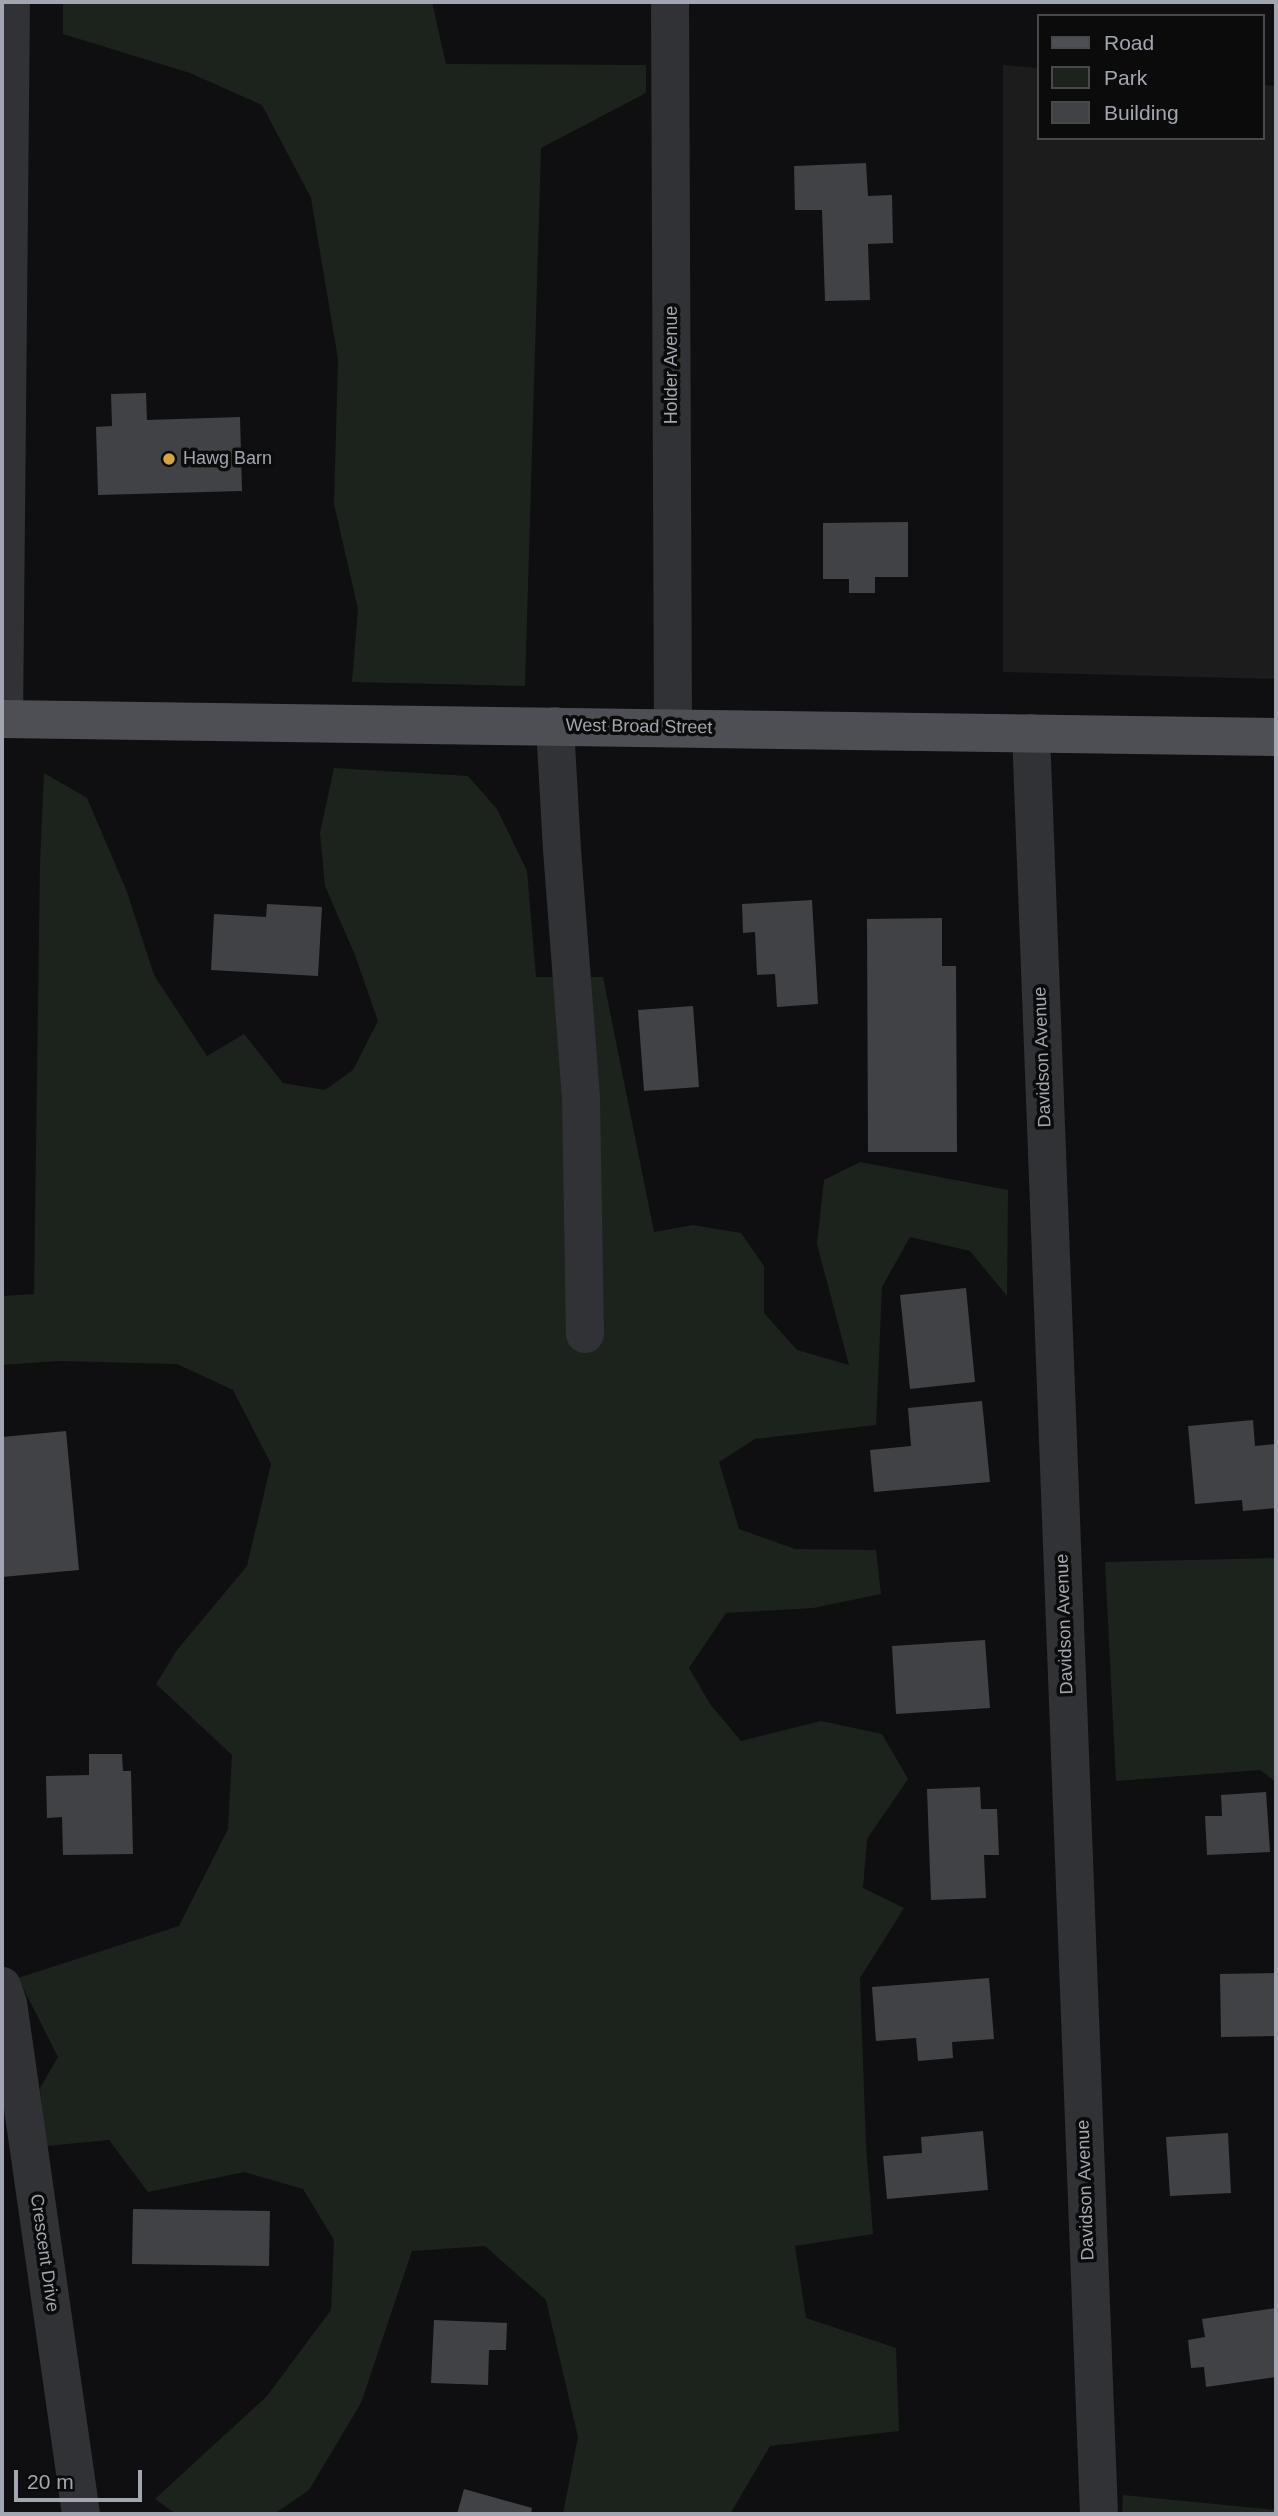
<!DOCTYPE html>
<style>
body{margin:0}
#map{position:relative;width:1278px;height:2516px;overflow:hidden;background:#0f0f11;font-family:Arial,sans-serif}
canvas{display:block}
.frame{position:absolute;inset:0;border:4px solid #a2a6b0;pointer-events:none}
.legend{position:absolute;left:1037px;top:14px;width:228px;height:126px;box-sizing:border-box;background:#0b0b0b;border:2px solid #47494d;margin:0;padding:9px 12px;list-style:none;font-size:21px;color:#a2a6b0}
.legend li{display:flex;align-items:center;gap:14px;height:35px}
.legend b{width:35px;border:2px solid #47494d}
.scale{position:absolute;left:14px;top:2470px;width:128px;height:32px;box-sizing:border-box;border:4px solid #a2a6b0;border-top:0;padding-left:9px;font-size:21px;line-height:24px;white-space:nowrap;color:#a2a6b0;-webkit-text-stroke:5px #0b0b0b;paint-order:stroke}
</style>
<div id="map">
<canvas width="1278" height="2516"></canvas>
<div class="frame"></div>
<ul class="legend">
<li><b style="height:9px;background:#4d4f54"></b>Road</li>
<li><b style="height:19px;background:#1c231d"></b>Park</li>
<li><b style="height:19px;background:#414246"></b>Building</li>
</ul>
<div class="scale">20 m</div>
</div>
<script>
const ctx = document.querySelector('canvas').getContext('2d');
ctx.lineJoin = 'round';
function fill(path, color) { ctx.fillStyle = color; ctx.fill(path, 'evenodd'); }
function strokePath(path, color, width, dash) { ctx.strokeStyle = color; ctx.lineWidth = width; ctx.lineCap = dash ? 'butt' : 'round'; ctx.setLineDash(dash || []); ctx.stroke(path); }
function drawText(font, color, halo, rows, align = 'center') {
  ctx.font = font + ' Arial,sans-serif'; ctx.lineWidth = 7; ctx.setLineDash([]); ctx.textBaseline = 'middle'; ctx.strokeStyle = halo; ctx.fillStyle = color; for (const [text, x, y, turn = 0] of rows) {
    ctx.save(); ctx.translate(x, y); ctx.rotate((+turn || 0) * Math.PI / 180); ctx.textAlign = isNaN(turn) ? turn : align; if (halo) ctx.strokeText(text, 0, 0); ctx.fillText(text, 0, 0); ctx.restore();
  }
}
fill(new Path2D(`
 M1003 65 1038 68V138H1262V85L1276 86V679L1003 672Z`), '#1c1c1d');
fill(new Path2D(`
 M63 2H432L446 64 646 65V93L541 148 525 686 352 682 358 609 334 504 338 359 311 198 262 105 190 73 63 34Z
 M334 768 468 776 497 809 527 871 536 977H603L654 1232 693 1225 741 1233 764 1266V1313L797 1350 849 1365 817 1244 824 1180 860 1162 1008 1190 1007 1296 970 1251 910 1237 882 1287 876 1425 755 1439 719 1462 739 1529 795 1549 876 1550 881 1594 813 1608 726 1613 689 1668 710 1704 741 1741 821 1721 882 1734 908 1779 867 1839 863 1888 904 1908 860 1978 866 2146 873 2234 795 2246 806 2318 896 2348 899 2431 770 2446 730 2514H563L578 2437 546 2300 485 2246 412 2251 361 2403 309 2490 274 2514H176L155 2499 267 2396 331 2310 334 2240 303 2189 244 2172 148 2192 109 2140 46 2146 40 2088 58 2057 18 1978 179 1926 228 1829 232 1755 156 1684 177 1650 247 1566 271 1464 233 1390 177 1364 59 1361 2 1365V1296L34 1294 40 864 44 773 87 798 127 892 154 975 207 1056 244 1034 283 1083 325 1090 353 1070 378 1021 355 955 325 886 320 833Z
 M1276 1558V1782L1260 1770 1116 1781 1105 1562Z
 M1123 2495 1276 2510V2514H1122Z`), '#1c231d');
fill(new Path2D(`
 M866 163 868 196 892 195 893 243 868 244 870 300 825 301 822 210H795L794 166Z
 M146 393 147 420 240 417 242 491 98 495 96 427 112 426 111 394Z
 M908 522V577H875V593H849V579H823V523Z
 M812 900 818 1004 777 1007 775 974 757 975 755 932 743 933 742 904Z
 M267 904 322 907 318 976 211 970 214 914 266 917Z
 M942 918V966H956L957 1152H868L867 919Z
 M693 1006 699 1087 644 1091 638 1010Z
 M966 1288 975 1382 910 1389 900 1295Z
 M982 1401 990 1482 874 1492 870 1450 911 1446 908 1408Z
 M1253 1420 1255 1446 1276 1444V1508L1243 1511 1242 1500 1195 1504 1188 1426Z
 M66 1431 79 1570 2 1577V1437Z
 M985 1640 990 1708 896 1714 892 1646Z
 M89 1754H122L123 1771H131L133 1854 63 1855 62 1817 47 1818 46 1776 89 1775Z
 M980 1787 981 1809H997L999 1855H984L986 1898 931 1900 927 1789Z
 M1266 1792 1270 1852 1207 1855 1205 1816H1222L1221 1795Z
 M1276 1973V2036L1221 2037 1220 1974Z
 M989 1978 994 2039 952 2042 953 2058 918 2061 916 2038 876 2041 872 1987Z
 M983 2131 988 2190 887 2199 883 2156 922 2153 921 2137Z
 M1228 2133 1231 2193 1170 2196 1166 2137Z
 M133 2209 270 2211 269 2266 132 2264Z
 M1276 2308V2377L1206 2387 1204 2367 1191 2368 1188 2340 1205 2337 1202 2319Z
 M434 2320 507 2323 506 2350H489L488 2385 431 2383Z
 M464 2489 532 2508 531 2514H457Z`), '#414246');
strokePath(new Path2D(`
 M670 2 673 727
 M4 719 11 2
 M555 726 562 850 581 1098 585 1334
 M1031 733 1099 2514
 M2 1986 8 2003 81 2514`), '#313235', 38);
strokePath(new Path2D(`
 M2 719 1276 737`), '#4d4f54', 38);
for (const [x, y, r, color] of [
 [169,459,7,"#d9a43f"]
]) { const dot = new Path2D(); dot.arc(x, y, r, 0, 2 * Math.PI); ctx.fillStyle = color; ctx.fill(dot); strokePath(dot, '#0b0b0b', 2.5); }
drawText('18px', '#a2a6b0', '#0b0b0b', [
 ["Holder Avenue",672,365,-90],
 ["West Broad Street",639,727,1],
 ["Davidson Avenue",1043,1057,-92],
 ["Davidson Avenue",1065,1624,-92],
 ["Davidson Avenue",1086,2190,-92],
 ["Crescent Drive",44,2253,82]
]);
drawText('18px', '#a2a6b0', '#0b0b0b', [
 ["Hawg Barn",183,459]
], 'left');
</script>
